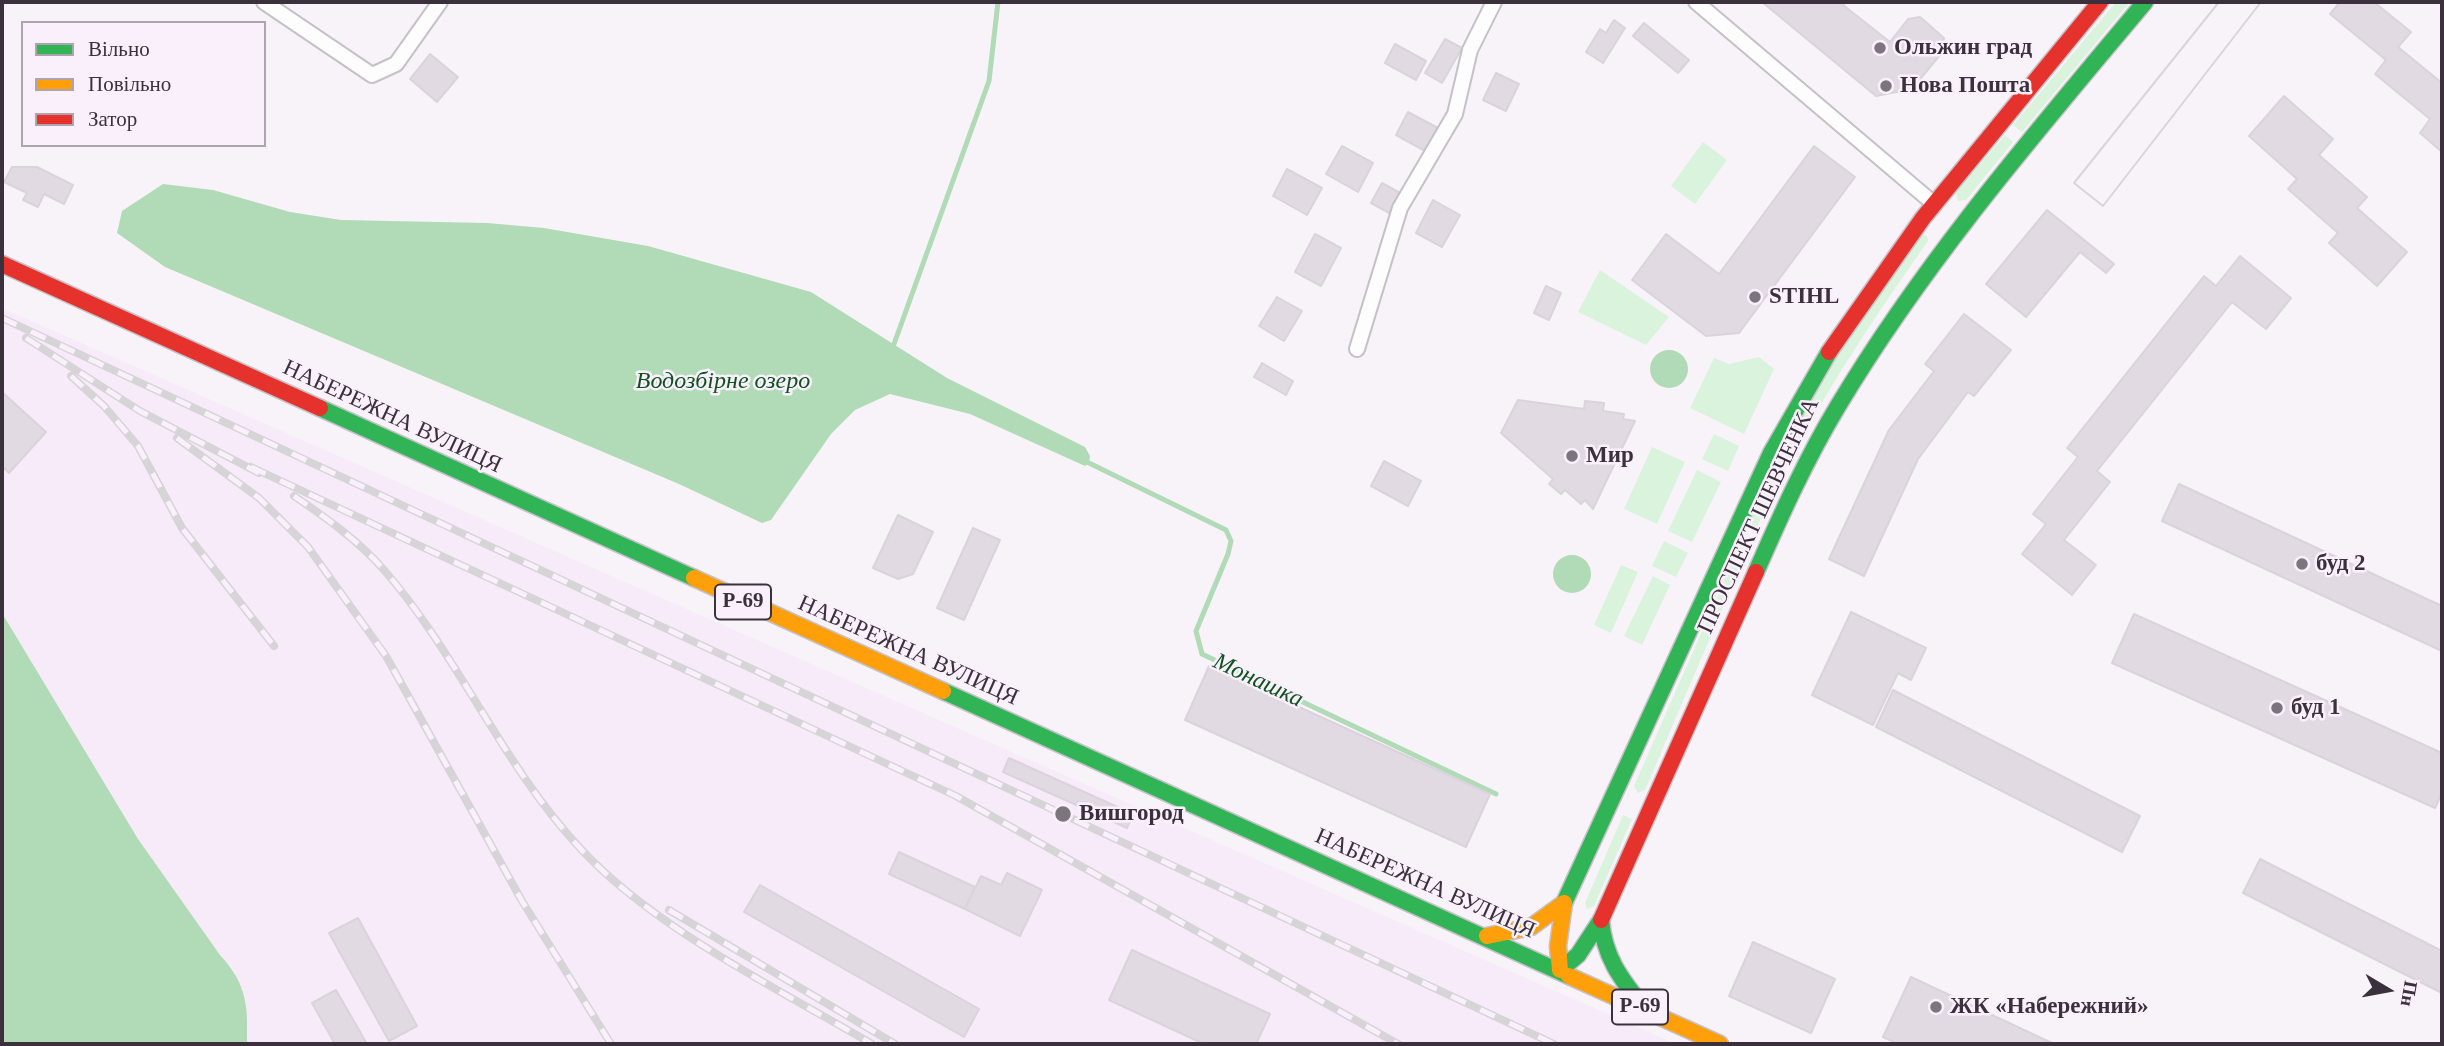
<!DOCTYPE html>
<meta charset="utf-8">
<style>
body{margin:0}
#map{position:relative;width:2444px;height:1046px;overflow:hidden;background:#f8f3f9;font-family:"Times New Roman",serif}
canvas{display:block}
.frame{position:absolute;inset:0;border:4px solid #3a313c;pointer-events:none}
.legend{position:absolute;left:21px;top:21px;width:245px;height:126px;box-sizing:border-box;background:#faf0fc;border:2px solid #ada4af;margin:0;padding:9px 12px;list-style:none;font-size:21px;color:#3a313c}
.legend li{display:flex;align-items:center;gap:14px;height:35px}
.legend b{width:35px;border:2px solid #ada4af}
.north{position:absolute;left:2353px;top:955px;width:70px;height:70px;-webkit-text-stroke:5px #faf0fc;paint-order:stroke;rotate:100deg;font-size:19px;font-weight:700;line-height:28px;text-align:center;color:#3a313c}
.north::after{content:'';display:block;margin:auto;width:24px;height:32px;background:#3a313c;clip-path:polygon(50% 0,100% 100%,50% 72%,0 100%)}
</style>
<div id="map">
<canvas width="2444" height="1046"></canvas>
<div class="frame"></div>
<ul class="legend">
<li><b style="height:9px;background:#30b455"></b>Вільно</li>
<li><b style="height:9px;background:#ff9f0a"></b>Повільно</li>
<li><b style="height:9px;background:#e5322d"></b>Затор</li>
</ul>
<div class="north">Пн</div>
</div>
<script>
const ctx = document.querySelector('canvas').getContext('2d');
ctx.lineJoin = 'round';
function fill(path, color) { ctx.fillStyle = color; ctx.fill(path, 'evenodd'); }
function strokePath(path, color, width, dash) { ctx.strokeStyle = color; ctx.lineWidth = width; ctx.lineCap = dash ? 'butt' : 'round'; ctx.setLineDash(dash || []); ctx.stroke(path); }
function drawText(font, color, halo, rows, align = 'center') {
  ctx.font = font + ' "Times New Roman",serif'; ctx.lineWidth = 5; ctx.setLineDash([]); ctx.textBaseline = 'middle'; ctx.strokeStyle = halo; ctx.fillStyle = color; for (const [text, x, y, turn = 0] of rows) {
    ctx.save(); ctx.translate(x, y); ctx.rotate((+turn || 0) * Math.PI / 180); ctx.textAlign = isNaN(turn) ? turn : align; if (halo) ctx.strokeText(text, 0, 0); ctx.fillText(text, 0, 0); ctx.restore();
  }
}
fill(new Path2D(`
 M2 308 1676 1044H247L248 1026 235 971 220 955 138 839 2 613Z`), '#f7ebfa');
fill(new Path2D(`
 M2116 2H2130L2022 132 2013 125Z
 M2005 135 2013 142 1966 200 1958 201 1956 192Z
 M1703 142 1727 160 1695 204 1671 186Z
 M1920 235 1927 236 1928 241C1862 335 1801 427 1755 532L1746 528 1786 444 1844 344Z
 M1600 270 1669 317 1646 345 1578 312Z
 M1759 357 1774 369 1744 434 1690 408 1714 358 1729 364Z
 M1714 434 1739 446 1728 471 1702 459Z
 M1652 447 1685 462 1657 524 1624 509Z
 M1697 470 1721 482 1692 542 1668 531Z
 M1743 538 1751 542 1645 790 1638 793 1634 786Z
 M1664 541 1688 553 1676 577 1652 566Z
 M1621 565 1638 572 1611 633 1594 625Z
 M1653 576 1670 585 1642 645 1624 636Z
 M1623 815 1632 819 1594 906 1587 909 1585 903Z`), '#d9f3dc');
fill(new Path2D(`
 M163 184 213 190 290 212 341 220 487 223 544 228 648 246 811 292 947 378 1085 447 1090 456 1089 463 1085 466 970 414 890 394 855 410 831 434 771 520 762 523 679 484 165 267 117 233 122 211Z
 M1650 369a19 19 0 1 1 38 0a19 19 0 1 1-38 0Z
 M1553 574a19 19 0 1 1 38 0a19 19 0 1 1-38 0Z
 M2 613 138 839 220 955C247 984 248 1006 247 1044H2Z`), '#b1dab6');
strokePath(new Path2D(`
 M894 344 989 81 998 2
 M1089 463 1226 530 1231 541 1228 554 1196 631 1202 654 1496 794`), '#b1dab6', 5);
const building = new Path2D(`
 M1762 2H1846L1843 5 1890 42 1908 19 1920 17 1944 38 1940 55 1912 89 1876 96Z
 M2219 2H2261L2103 206 2074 183Z
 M2219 2H2261L2103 206 2074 183Z
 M2340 2H2374L2411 32 2398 47 2442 83V152L2420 133 2430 119 2375 74 2386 60 2330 14Z
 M1614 20 1625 28 1603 63 1586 52 1600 29 1606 33Z
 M1644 23 1689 60 1678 73 1633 36Z
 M1445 39 1462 48 1442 83 1425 73Z
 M1395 44 1426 61 1416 80 1385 63Z
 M430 54 458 77 437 102 410 79Z
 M1496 73 1519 84 1506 111 1483 100Z
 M2284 96 2333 139 2319 155 2367 197 2357 208 2407 252 2377 286 2329 243 2338 233 2288 189 2297 179 2249 136Z
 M1408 112 1440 129 1427 152 1396 135Z
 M1342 146 1373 163 1358 192 1326 174Z
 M1814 146 1855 177 1739 333 1706 336 1632 280 1666 234 1719 274Z
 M12 167H37L73 185 64 204 44 194 38 207 23 200 27 193 4 182Z
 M1287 169 1322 188 1307 215 1273 196Z
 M1382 183 1402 194 1391 214 1371 203Z
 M1433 200 1460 215 1442 247 1416 233Z
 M2047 210 2114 264 2106 273 2080 252 2026 317 1986 284Z
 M1315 234 1341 248 1321 286 1295 272Z
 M2240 256 2291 298 2266 329 2232 302 2097 471 2110 482 2064 540 2096 565 2072 595 2022 554 2046 524 2033 514 2078 457 2067 448 2204 276 2216 286Z
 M1546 286 1561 293 1549 320 1534 313Z
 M1277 297 1302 311 1284 341 1259 326Z
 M1964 314 2011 350 1974 396 1968 392 1918 459 1864 576 1829 559 1889 430 1934 371 1925 364Z
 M1262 363 1293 381 1286 395 1254 377Z
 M2 392 46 432 9 473 2 466Z
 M1518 400 1584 409 1585 401 1604 403 1603 411 1624 414 1623 419 1635 421 1593 509 1585 500 1581 504 1565 490 1561 494 1549 484 1553 479 1501 433Z
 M1384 461 1421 481 1408 506 1371 486Z
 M2179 484 2442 606V651L2162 521Z
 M898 515 933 532 913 574 898 579 873 568Z
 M973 528 1000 540 964 620 937 608Z
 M1851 612 1926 648 1911 680 1898 673 1873 725 1812 695Z
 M2134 614 2442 753V793L2435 808 2112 663Z
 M1209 666 1490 794 1466 847 1185 720Z
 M1893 690 2140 816 2122 852 1876 727Z
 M1009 758 1133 814 1127 828 1003 772Z
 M899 852 975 887 965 909 889 874Z
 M2260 859 2442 951V993L2243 893Z
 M1007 873 1042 890 1020 936 965 909 981 876 1001 885Z
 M760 885 979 1009 964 1037 744 912Z
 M358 918 417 1026 389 1041 329 933Z
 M1753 942 1835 979 1811 1033 1729 996Z
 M1132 950 1270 1014 1256 1044H1204L1109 1000Z
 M1911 977 2054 1044H1899L1883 1037Z
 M336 990 367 1044H335L312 1003Z`);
fill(building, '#e1dae3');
strokePath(building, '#dad3db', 2);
const street = new Path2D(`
 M264 2 372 75 396 64 440 2
 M1696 2 1933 203
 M1357 349 1400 208 1455 114 1470 50 1494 2`);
const fast = new Path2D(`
 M320 408 694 578
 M1756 572C1781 515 1806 459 1838 406 1925 261 2036 132 2145 2
 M943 691 1569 976
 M1564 903 1771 453 1829 352
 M1601 920C1604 956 1620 978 1642 1005
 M1560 970 1578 955 1601 920`);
const slow = new Path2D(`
 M694 578 943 691
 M1487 936 1531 927 1564 903
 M1560 970 1558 946 1564 903
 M1569 976 1720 1044`);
const jam = new Path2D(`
 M2 264 320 408
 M1829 352 1923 218 2100 2
 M1601 920 1756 572`);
strokePath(street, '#c6c0c8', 18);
strokePath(fast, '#c6c0c8', 19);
strokePath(slow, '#c6c0c8', 19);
strokePath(jam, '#c6c0c8', 19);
strokePath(street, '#fefdfe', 14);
strokePath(fast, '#30b455', 16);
strokePath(slow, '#ff9f0a', 16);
strokePath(jam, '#e5322d', 16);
const rail = new Path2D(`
 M2 318 1554 1044
 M26 338 140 411 259 473
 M71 376 104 406 138 446 182 528 274 646
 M177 438 259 498 308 547 386 656 522 901 611 1044
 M251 467 956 796 1398 1044
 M294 496C325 517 359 541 384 570 458 655 502 764 579 847 652 927 778 989 872 1044
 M669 910 895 1044`);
strokePath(rail, '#d6d4d7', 8);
strokePath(rail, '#faf0fc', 5, [16]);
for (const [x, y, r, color] of [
 [1880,48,7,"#7c757e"],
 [1886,86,7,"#7c757e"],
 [1755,297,7,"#7c757e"],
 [1572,456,7,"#7c757e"],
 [2302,564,7,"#7c757e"],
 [2277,708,7,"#7c757e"],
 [1063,814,9,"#7c757e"],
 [1936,1007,7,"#7c757e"]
]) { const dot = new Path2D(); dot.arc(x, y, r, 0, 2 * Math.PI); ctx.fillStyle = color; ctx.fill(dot); strokePath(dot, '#faf0fc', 2.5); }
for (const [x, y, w] of [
 [743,602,56],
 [1640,1007,56]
]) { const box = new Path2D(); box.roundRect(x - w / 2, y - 17.5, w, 35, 5); ctx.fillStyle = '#faf0fc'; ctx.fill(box); strokePath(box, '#3a313c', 2); }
drawText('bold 21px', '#3a313c', null, [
 ["Р-69",743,602],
 ["Р-69",1640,1007]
]);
drawText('bold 23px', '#3a313c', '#faf0fc', [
 ["Ольжин град",1894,48],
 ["Нова Пошта",1900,86],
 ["STIHL",1769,297],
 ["Мир",1586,456],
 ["буд 2",2316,564],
 ["буд 1",2291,708],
 ["Вишгород",1079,814],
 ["ЖК «Набережний»",1950,1007]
], 'left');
drawText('23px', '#3a313c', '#faf0fc', [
 ["НАБЕРЕЖНА ВУЛИЦЯ",392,417,25],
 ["ПРОСПЕКТ ШЕВЧЕНКА",1759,516,-65],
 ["НАБЕРЕЖНА ВУЛИЦЯ",908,651,24],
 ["НАБЕРЕЖНА ВУЛИЦЯ",1425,884,24]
]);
drawText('italic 24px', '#105321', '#faf0fc', [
 ["Водозбірне озеро",723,382],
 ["Монашка",1258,681,25]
]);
</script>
